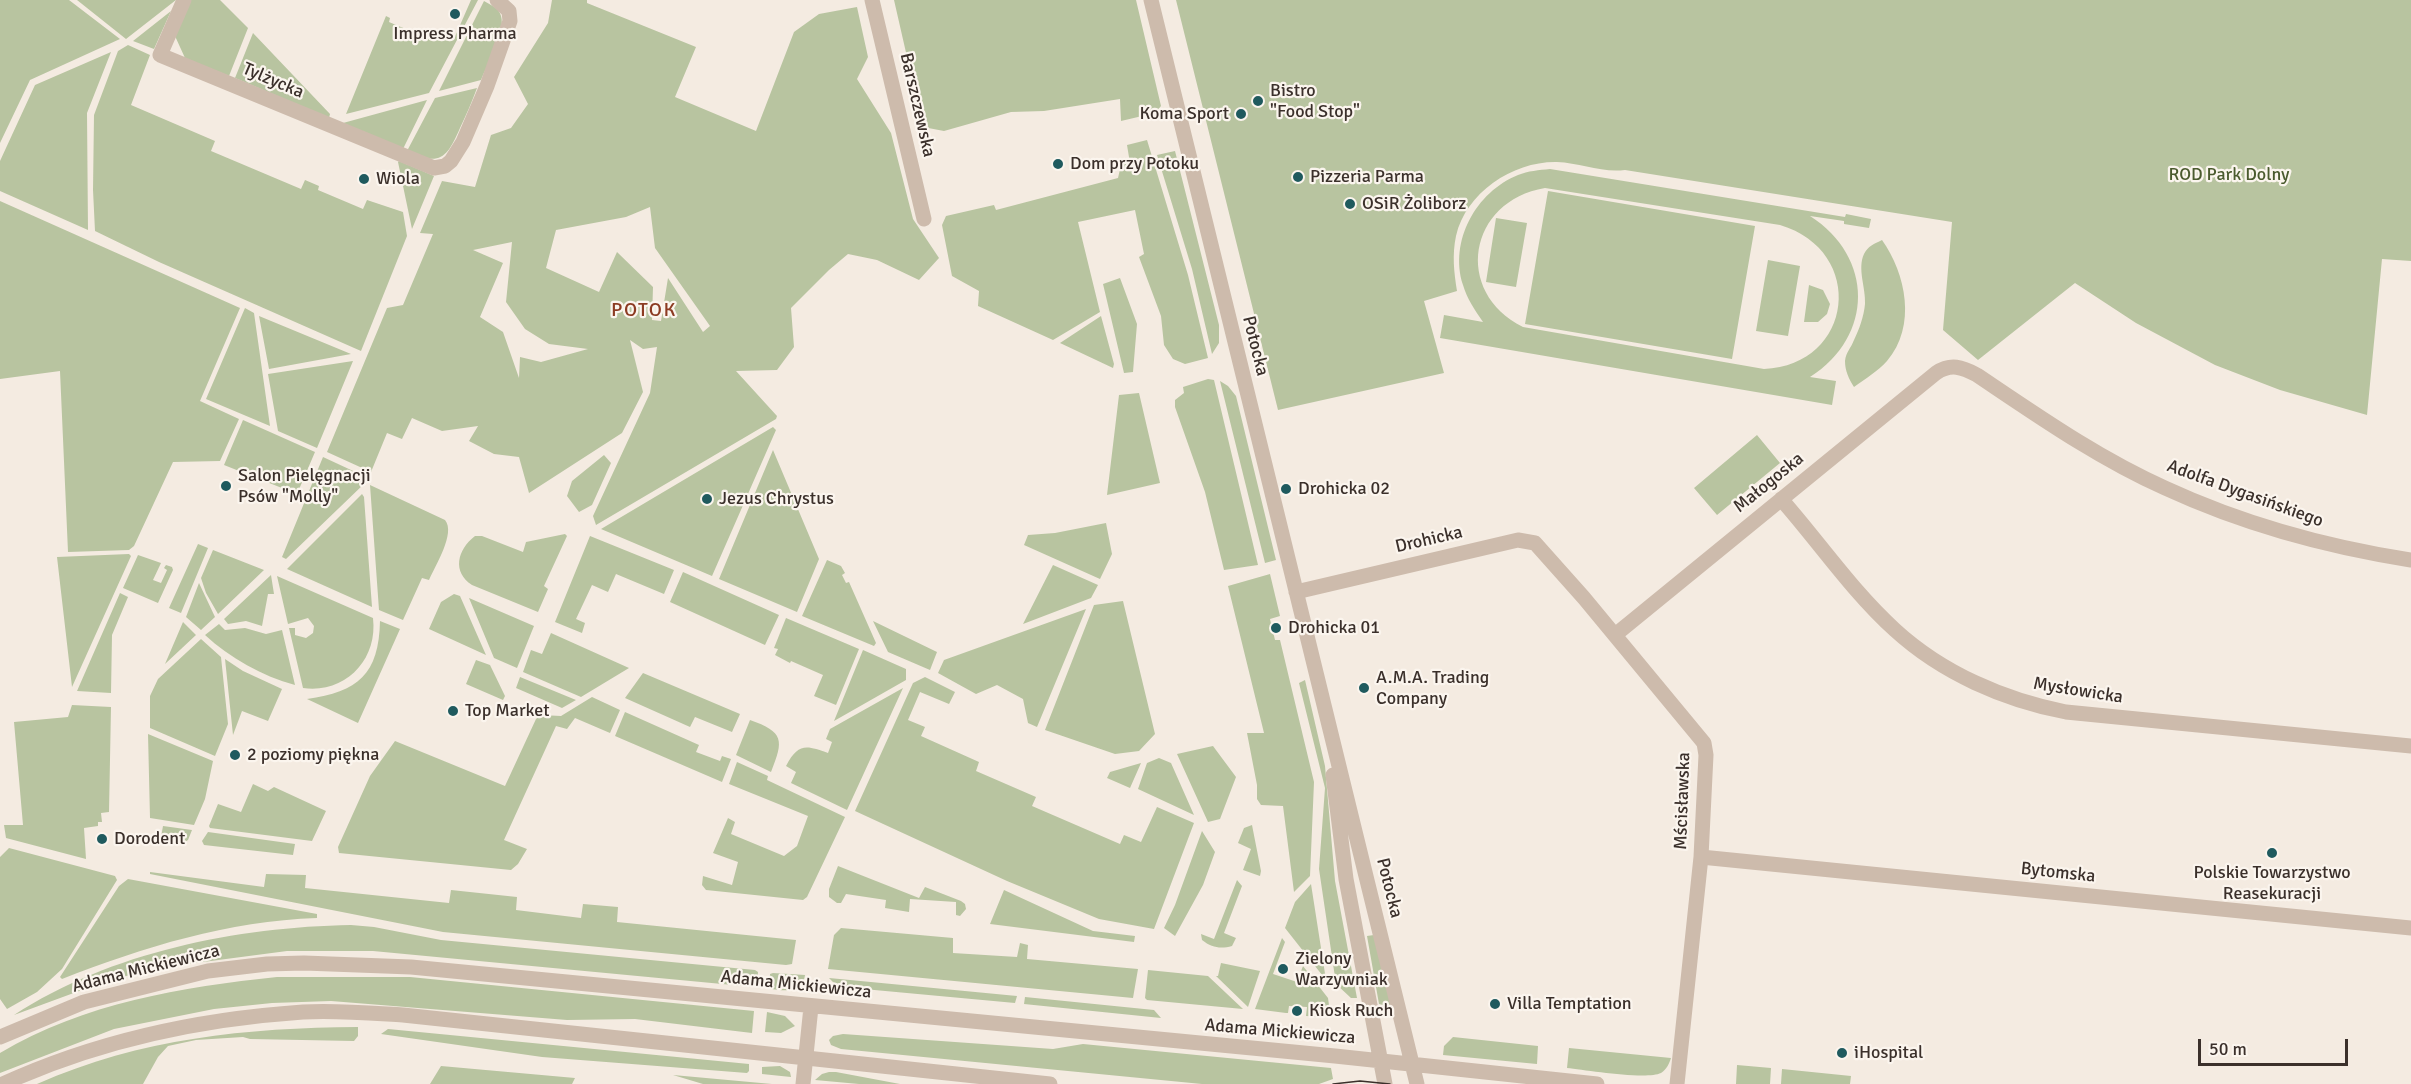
<!DOCTYPE html>
<meta charset="utf-8">
<style>
body{margin:0}
#map{position:relative;width:2411px;height:1084px;overflow:hidden;background:#f4ebe1;font-family:Signika,sans-serif}
canvas{display:block}
.scale{position:absolute;left:2198px;top:1039px;width:150px;height:27px;box-sizing:border-box;border:3px solid #3b302b;border-top:0;padding-left:8px;font-size:18px;line-height:21px;white-space:nowrap;color:#3b302b;-webkit-text-stroke:4px #fbf5ee;paint-order:stroke}
</style>
<div id="map">
<canvas width="2411" height="1084"></canvas>
<div class="scale">50 m</div>
</div>
<script>
const ctx = document.querySelector('canvas').getContext('2d');
ctx.lineJoin = 'round';
function fill(path, color) { ctx.fillStyle = color; ctx.fill(path, 'evenodd'); }
function strokePath(path, color, width, dash) { ctx.strokeStyle = color; ctx.lineWidth = width; ctx.lineCap = dash ? 'butt' : 'round'; ctx.setLineDash(dash || []); ctx.stroke(path); }
function drawText(font, color, halo, rows, align = 'center') {
  ctx.font = font + ' Signika,sans-serif'; ctx.lineWidth = 4.5; ctx.setLineDash([]); ctx.textBaseline = 'middle'; ctx.strokeStyle = halo; ctx.fillStyle = color; for (const [text, x, y, turn = 0] of rows) {
    ctx.save(); ctx.translate(x, y); ctx.rotate((+turn || 0) * Math.PI / 180); ctx.textAlign = isNaN(turn) ? turn : align; if (halo) ctx.strokeText(text, 0, 0); ctx.fillText(text, 0, 0); ctx.restore();
  }
}
fill(new Path2D(`
 M0 0H69L120 39 30 80 0 143Z
 M77 0H176L126 39Z
 M190 0H220L248 28 229 76 185 58 175 36Z
 M471 0H478L429 93 346 114 386 16 390 18 389 22 434 41 438 32 454 39Z
 M552 0H587V3L696 47 675 97 756 131 794 32 819 14 857 7 868 57 857 79 891 133 913 219 939 258 919 280 877 260 848 254 829 270 791 308 794 347 777 370 736 371 777 416 776 419 596 525 593 516 650 393 657 347 643 349 630 340 643 392 622 433 529 493 519 457 494 454 469 441 478 426 442 431 412 418 402 439 387 433 371 472 327 452 387 308 403 305 433 234 420 233 442 181 475 187 491 135 511 128 528 104 514 77 548 23ZM650 207 655 248 710 326 703 332 668 278 661 321 652 320 653 287 617 252 599 292 546 268 556 230 626 217ZM512 242 506 302 525 329 549 344 588 349 541 362 520 357 519 378 503 332 480 317 503 263 473 250Z
 M894 0H1136L1161 106 1155 113 1121 121 1120 99 1044 111 1011 112 944 131 923 127Z
 M1176 0H2411V261L2382 259 2367 415 2280 390 2215 365 2136 323 2075 283 1978 360 1943 330 1952 222 1625 170C1602 173 1580 163 1557 162 1514 161 1466 192 1456 236 1452 255 1454 272 1457 291L1424 301 1444 373 1278 410Z
 M484 1C491 5 499 8 501 16 506 32 487 65 481 80L439 91Z
 M171 11 154 49 133 41Z
 M253 33 330 114 329 118 235 78Z
 M128 45 150 55 131 105 215 141 211 151 301 189 305 180 319 186 318 190 363 209 367 200 403 212 407 236 361 351 159 262 95 231 93 190 94 115 118 51Z
 M111 52 87 113 88 230 0 191V161L35 85Z
 M477 88C472 102 466 115 460 128 447 158 440 167 407 151L435 98Z
 M427 100 403 149 343 123Z
 M1147 140 1188 275 1208 358 1185 364 1173 359 1164 345 1161 316 1139 257 1144 254 1135 210 1078 222 1100 312 1053 340 978 306 979 291 952 276 942 225 946 216 994 205 996 210 1118 178 1121 165 1130 163 1127 145Z
 M1175 151 1219 325V343L1212 354 1192 269 1157 155Z
 M399 161 434 176 412 229 398 162Z
 M1550 169 1845 217 1846 214 1871 219 1869 228 1844 224V221L1810 216C1874 257 1874 336 1810 377L1836 381 1832 405 1440 338 1444 315 1483 322C1475 310 1467 299 1463 285 1449 241 1476 192 1518 175 1528 171 1539 170 1550 169ZM1545 188 1780 225C1867 251 1854 365 1764 369L1523 327C1453 292 1468 201 1545 188Z
 M1548 191 1755 226 1732 359 1525 324Z
 M0 201 240 308 200 401 239 419 220 461 173 462 134 546 129 550 68 552 60 371 0 379Z
 M1496 218 1527 223 1516 287 1486 282Z
 M1882 240C1906 274 1917 326 1887 361 1878 371 1865 379 1854 387 1849 379 1845 371 1845 361 1846 352 1851 348 1854 340 1859 330 1864 316 1865 304 1866 288 1857 269 1864 254 1868 246 1874 244 1882 240Z
 M1768 260 1800 266 1788 336 1756 331Z
 M1120 278 1137 324 1133 372 1124 373 1103 284Z
 M1809 285 1823 290 1830 304 1827 314 1818 322H1804Z
 M245 308 254 313 270 426 206 399Z
 M259 316 351 354 269 369Z
 M1101 316 1114 364 1113 368 1060 343Z
 M353 361 317 448 278 431 268 374Z
 M1208 379 1214 380 1258 565 1224 570 1205 492 1175 407V400L1184 393 1183 387Z
 M1220 381 1228 386 1236 396 1276 560 1265 563Z
 M1139 393 1160 483 1107 495 1119 395Z
 M243 420 315 452 297 494 224 465Z
 M773 427 776 430 712 576 601 529Z
 M1757 435 1780 463 1717 515 1694 488Z
 M773 450 819 559 797 612 719 579Z
 M604 455 611 463 592 505 579 512 567 496 572 481Z
 M323 457 364 476 365 483 286 559 282 557Z
 M370 485 445 520C456 533 435 566 429 580L422 578 403 620 379 610Z
 M362 494 364 497 372 607 287 569Z
 M1106 523 1112 554 1100 579 1024 545 1028 535 1055 533Z
 M565 534 567 536 544 586 548 589 538 612 472 585C452 572 457 550 475 536H482L523 552 526 542Z
 M590 536 674 570 664 594 616 574 608 592 592 585 576 619 585 623 582 633 555 622Z
 M198 544 208 548 181 613 169 608Z
 M213 550 264 570 218 614 206 593 201 578Z
 M129 554 131 556 72 687 57 557Z
 M138 555 161 563 153 580 161 583 167 570 164 568 166 565 172 567 173 570 158 603 123 588Z
 M827 560 841 566 845 573 842 575 846 583 849 582 876 643 874 646 802 616Z
 M1053 565 1098 585 1091 598 1023 624Z
 M683 572 779 615 765 645 670 602Z
 M1270 574 1280 616 1270 619 1275 640H1280L1314 782 1310 876 1294 892 1283 806 1261 805 1257 799V785L1247 733H1264L1228 586Z
 M271 575 274 594H268L262 626 246 621 228 624 224 619Z
 M277 576 373 618C378 660 345 694 303 688L289 628H295V635L306 638 313 633 314 626 308 618 288 624Z
 M199 583 215 617 201 630 186 617Z
 M120 593 128 597 112 635 111 693 77 691Z
 M454 594 460 596 486 655 429 629 441 602Z
 M469 598 534 626 517 668 494 658Z
 M1123 601 1155 734 1139 751 1115 754 1045 730 1094 605Z
 M1086 609 1037 727 1028 723 1023 699 997 685 976 694 938 673 944 660Z
 M786 618 859 649 836 705 814 696 823 675 791 661 790 663 775 655 778 649 774 648Z
 M380 621 400 629 358 723 307 699C358 692 379 674 380 621Z
 M873 621 937 652 930 670 888 652Z
 M183 622 196 635 165 664Z
 M219 624 225 630 245 628 266 634 282 630 295 685C262 676 230 658 205 635Z
 M551 633 629 668 581 697 523 672 531 650 542 654Z
 M201 639 221 657 228 724 215 756 150 728V696L158 679Z
 M863 650 906 669V680L834 721Z
 M225 659 243 671 282 689 268 721 242 711 233 735Z
 M476 660 490 665 505 696 503 700 466 684Z
 M643 673 740 714 732 732 695 717 690 727 625 698Z
 M520 677 576 700 562 708 516 688Z
 M925 677 955 692 949 704 920 692 908 720 925 727 921 736 979 762 976 771 1036 797 1032 806 1120 844 1124 835 1141 842 1157 807 1194 823 1154 929 1099 919 1007 881 855 811 913 683Z
 M1305 680 1325 766 1335 881 1357 998H1351L1336 984 1319 869 1325 788 1299 683Z
 M903 688 847 810 791 783 796 772 786 766C798 743 806 745 828 753L832 742 826 739 830 729Z
 M592 697 620 710 610 733 575 718 567 729 556 726 504 840 527 849 518 864 511 870 339 853 338 847 370 776 395 741 505 786 536 719 541 715 561 716Z
 M72 705 111 707 109 812 101 813 102 822H98V826L84 828 86 859 6 838 4 825H23L14 722 68 717Z
 M625 712 699 745 696 752 720 761 722 756 731 759 722 782 615 736Z
 M750 720C784 732 784 740 771 772L736 755Z
 M148 734 213 761 205 799 194 825 150 818Z
 M1213 746 1236 777 1220 819 1208 822 1177 754Z
 M1159 758 1171 763 1194 815 1138 789 1147 763Z
 M737 762 768 776 767 780 845 817 807 897 803 900 706 890 702 885 703 876 732 885 738 862 713 853 728 818 735 822 731 834 784 856 797 846 808 816 729 784Z
 M1141 763 1130 788 1107 778 1110 772Z
 M253 784 268 791 274 787 326 811 312 841 210 828 209 826 218 804 241 812Z
 M1252 825 1261 871 1260 876 1243 870 1251 849 1238 843 1244 828Z
 M163 826 192 830 188 840 183 843 163 841 161 837Z
 M1202 831 1215 852 1203 885 1175 936 1164 928 1175 905Z
 M208 832 295 844 293 855 204 845 202 841Z
 M9 848 115 876 117 880 62 969 37 992 7 1009 0 999V857Z
 M838 866 919 898 925 887 961 901 965 904 966 909 960 916 956 915V902L910 899 909 912 885 908 886 900 846 894 841 903H837L829 897V889Z
 M150 872 264 887 266 874 306 875 305 888 449 903 451 890 517 897 516 910 581 918 583 904 618 907 617 922 796 940 792 964 786 965 443 932 150 874Z
 M128 879 317 914V918C228 921 144 947 62 979L60 977 119 886Z
 M1237 880 1242 886 1224 933 1236 938 1232 946C1221 949 1212 948 1202 940L1201 934 1214 939Z
 M1311 884 1326 980 1285 928 1295 902Z
 M1004 890 1093 931 1135 936 1134 942 990 924Z
 M351 925 374 927 441 940 755 970 758 972 757 985 754 987 373 951H287L165 967 109 980 14 1015C111 952 237 927 351 925Z
 M841 928 953 938V953L1017 957 1020 943 1028 945 1027 959 1138 969 1133 998 828 969 834 935Z
 M1374 935 1392 1007 1379 1004 1367 936Z
 M1282 938 1285 942 1273 974 1297 982 1303 966 1328 998 1330 1012 1324 1017 1306 1016 1307 1007 1289 1006 1288 1013H1286L1255 1009Z
 M1221 963 1260 971 1248 1007 1216 976H1218Z
 M1148 970 1208 976 1243 1009 1147 1000 1145 998Z
 M773 973 805 975C802 995 784 990 769 989L770 974Z
 M277 977H410L754 1011 752 1033 635 1019 567 1020 331 1001 272 1003 214 1009 114 1029 0 1073V1053C84 1003 182 987 277 977Z
 M829 978 1017 996 1015 1003 842 987 836 985Z
 M1025 997 1154 1010 1161 1018 1024 1004Z
 M767 1012 785 1016 795 1026 781 1033 765 1032Z
 M358 1027V1036L354 1041 250 1039 243 1037 196 1040 168 1046 158 1057 143 1084H37C141 1038 246 1028 358 1027Z
 M388 1029 749 1064V1071L747 1073 542 1057 381 1034Z
 M843 1034 1053 1049 1083 1044 1331 1068 1333 1079 1319 1084H1202L841 1049 831 1045 829 1040 833 1036Z
 M1453 1037 1538 1046 1537 1064 1443 1055 1444 1046Z
 M1569 1048 1671 1058C1669 1064 1667 1069 1661 1073 1646 1080 1586 1070 1567 1068Z
 M1737 1065 1771 1068 1770 1084H1736Z
 M441 1066 575 1078 572 1084H430Z
 M780 1066 790 1072 791 1077 762 1074V1067Z
 M1782 1069 1851 1076 1850 1084H1781Z
 M829 1072H836L900 1084H859L815 1080 822 1074Z
 M673 1075 772 1084H703Z`), '#b8c4a0');
strokePath(new Path2D(`
 M184 0 160 55 434 168 445 166 451 161 463 142 487 86 510 21 509 11 497 0
 M872 0 924 219
 M1151 0 1417 1084
 M1781 499C1819 542 1852 591 1895 630 1942 673 2004 700 2066 712L2411 746
 M1296 592 1518 540 1535 543 1584 598 1704 743 1706 755 1701 857 1677 1084
 M1615 635 1936 373C1951 363 1962 367 1977 375 2038 416 2098 458 2165 488 2243 524 2327 547 2411 560
 M1333 775 1346 879 1385 1084
 M1701 857 2411 928
 M0 1037 84 1002 208 971 267 964 304 963 411 967 1335 1056 1597 1084
 M3 1084C97 1041 200 1019 303 1012 336 1010 370 1013 403 1015L1050 1084
 M803 1084 811 1007`), '#cdbbac', 15);
strokePath(new Path2D(`
 M1333 1084 1360 1081 1390 1084`), '#3b302b', 1.5);
for (const [x, y, r, color] of [
 [455,14,6,"#1f5a5e"],
 [1258,101,6,"#1f5a5e"],
 [1241,114,6,"#1f5a5e"],
 [1058,164,6,"#1f5a5e"],
 [1298,177,6,"#1f5a5e"],
 [364,179,6,"#1f5a5e"],
 [1350,204,6,"#1f5a5e"],
 [226,486,6,"#1f5a5e"],
 [1286,489,6,"#1f5a5e"],
 [707,499,6,"#1f5a5e"],
 [1276,628,6,"#1f5a5e"],
 [1364,688,6,"#1f5a5e"],
 [453,711,6,"#1f5a5e"],
 [235,755,6,"#1f5a5e"],
 [102,839,6,"#1f5a5e"],
 [2272,853,6,"#1f5a5e"],
 [1283,969,6,"#1f5a5e"],
 [1495,1004,6,"#1f5a5e"],
 [1297,1011,6,"#1f5a5e"],
 [1842,1053,6,"#1f5a5e"]
]) { const dot = new Path2D(); dot.arc(x, y, r, 0, 2 * Math.PI); ctx.fillStyle = color; ctx.fill(dot); strokePath(dot, '#fbf5ee', 2); }
drawText('18px', '#3b302b', '#fbf5ee', [
 ["Impress Pharma",455,34,"center"],
 ["Bistro",1270,91],
 ["\"Food Stop\"",1270,112],
 ["Koma Sport",1229,114,"right"],
 ["Dom przy Potoku",1070,164],
 ["Pizzeria Parma",1310,177],
 ["Wiola",376,179],
 ["OSiR Żoliborz",1362,204],
 ["Salon Pielęgnacji",238,476],
 ["Psów \"Molly\"",238,497],
 ["Drohicka 02",1298,489],
 ["Jezus Chrystus",719,499],
 ["Drohicka 01",1288,628],
 ["A.M.A. Trading",1376,678],
 ["Company",1376,699],
 ["Top Market",465,711],
 ["2 poziomy piękna",247,755],
 ["Dorodent",114,839],
 ["Polskie Towarzystwo",2272,873,"center"],
 ["Reasekuracji",2272,894,"center"],
 ["Zielony",1295,959],
 ["Warzywniak",1295,980],
 ["Villa Temptation",1507,1004],
 ["Kiosk Ruch",1309,1011],
 ["iHospital",1854,1053]
], 'left');
drawText('18px', '#3b302b', '#fbf5ee', [
 ["Tylżycka",273,81,23],
 ["Barszczewska",917,105,77],
 ["Potocka",1255,346,76],
 ["Małogoska",1769,483,-39],
 ["Adolfa Dygasińskiego",2245,494,20],
 ["Drohicka",1429,540,-13],
 ["Mysłowicka",2078,691,9],
 ["Mścisławska",1683,801,-88],
 ["Bytomska",2058,873,6],
 ["Potocka",1389,888,76],
 ["Adama Mickiewicza",146,969,-14],
 ["Adama Mickiewicza",796,985,6],
 ["Adama Mickiewicza",1280,1032,5]
]);
drawText('18px', '#4a5a2e', '#fbf5ee', [
 ["ROD Park Dolny",2229,175]
]);
ctx.letterSpacing = '1.5px';
drawText('20px', '#8c3b22', '#fbf5ee', [
 ["POTOK",644,311]
]);
ctx.letterSpacing = '0px';
</script>
